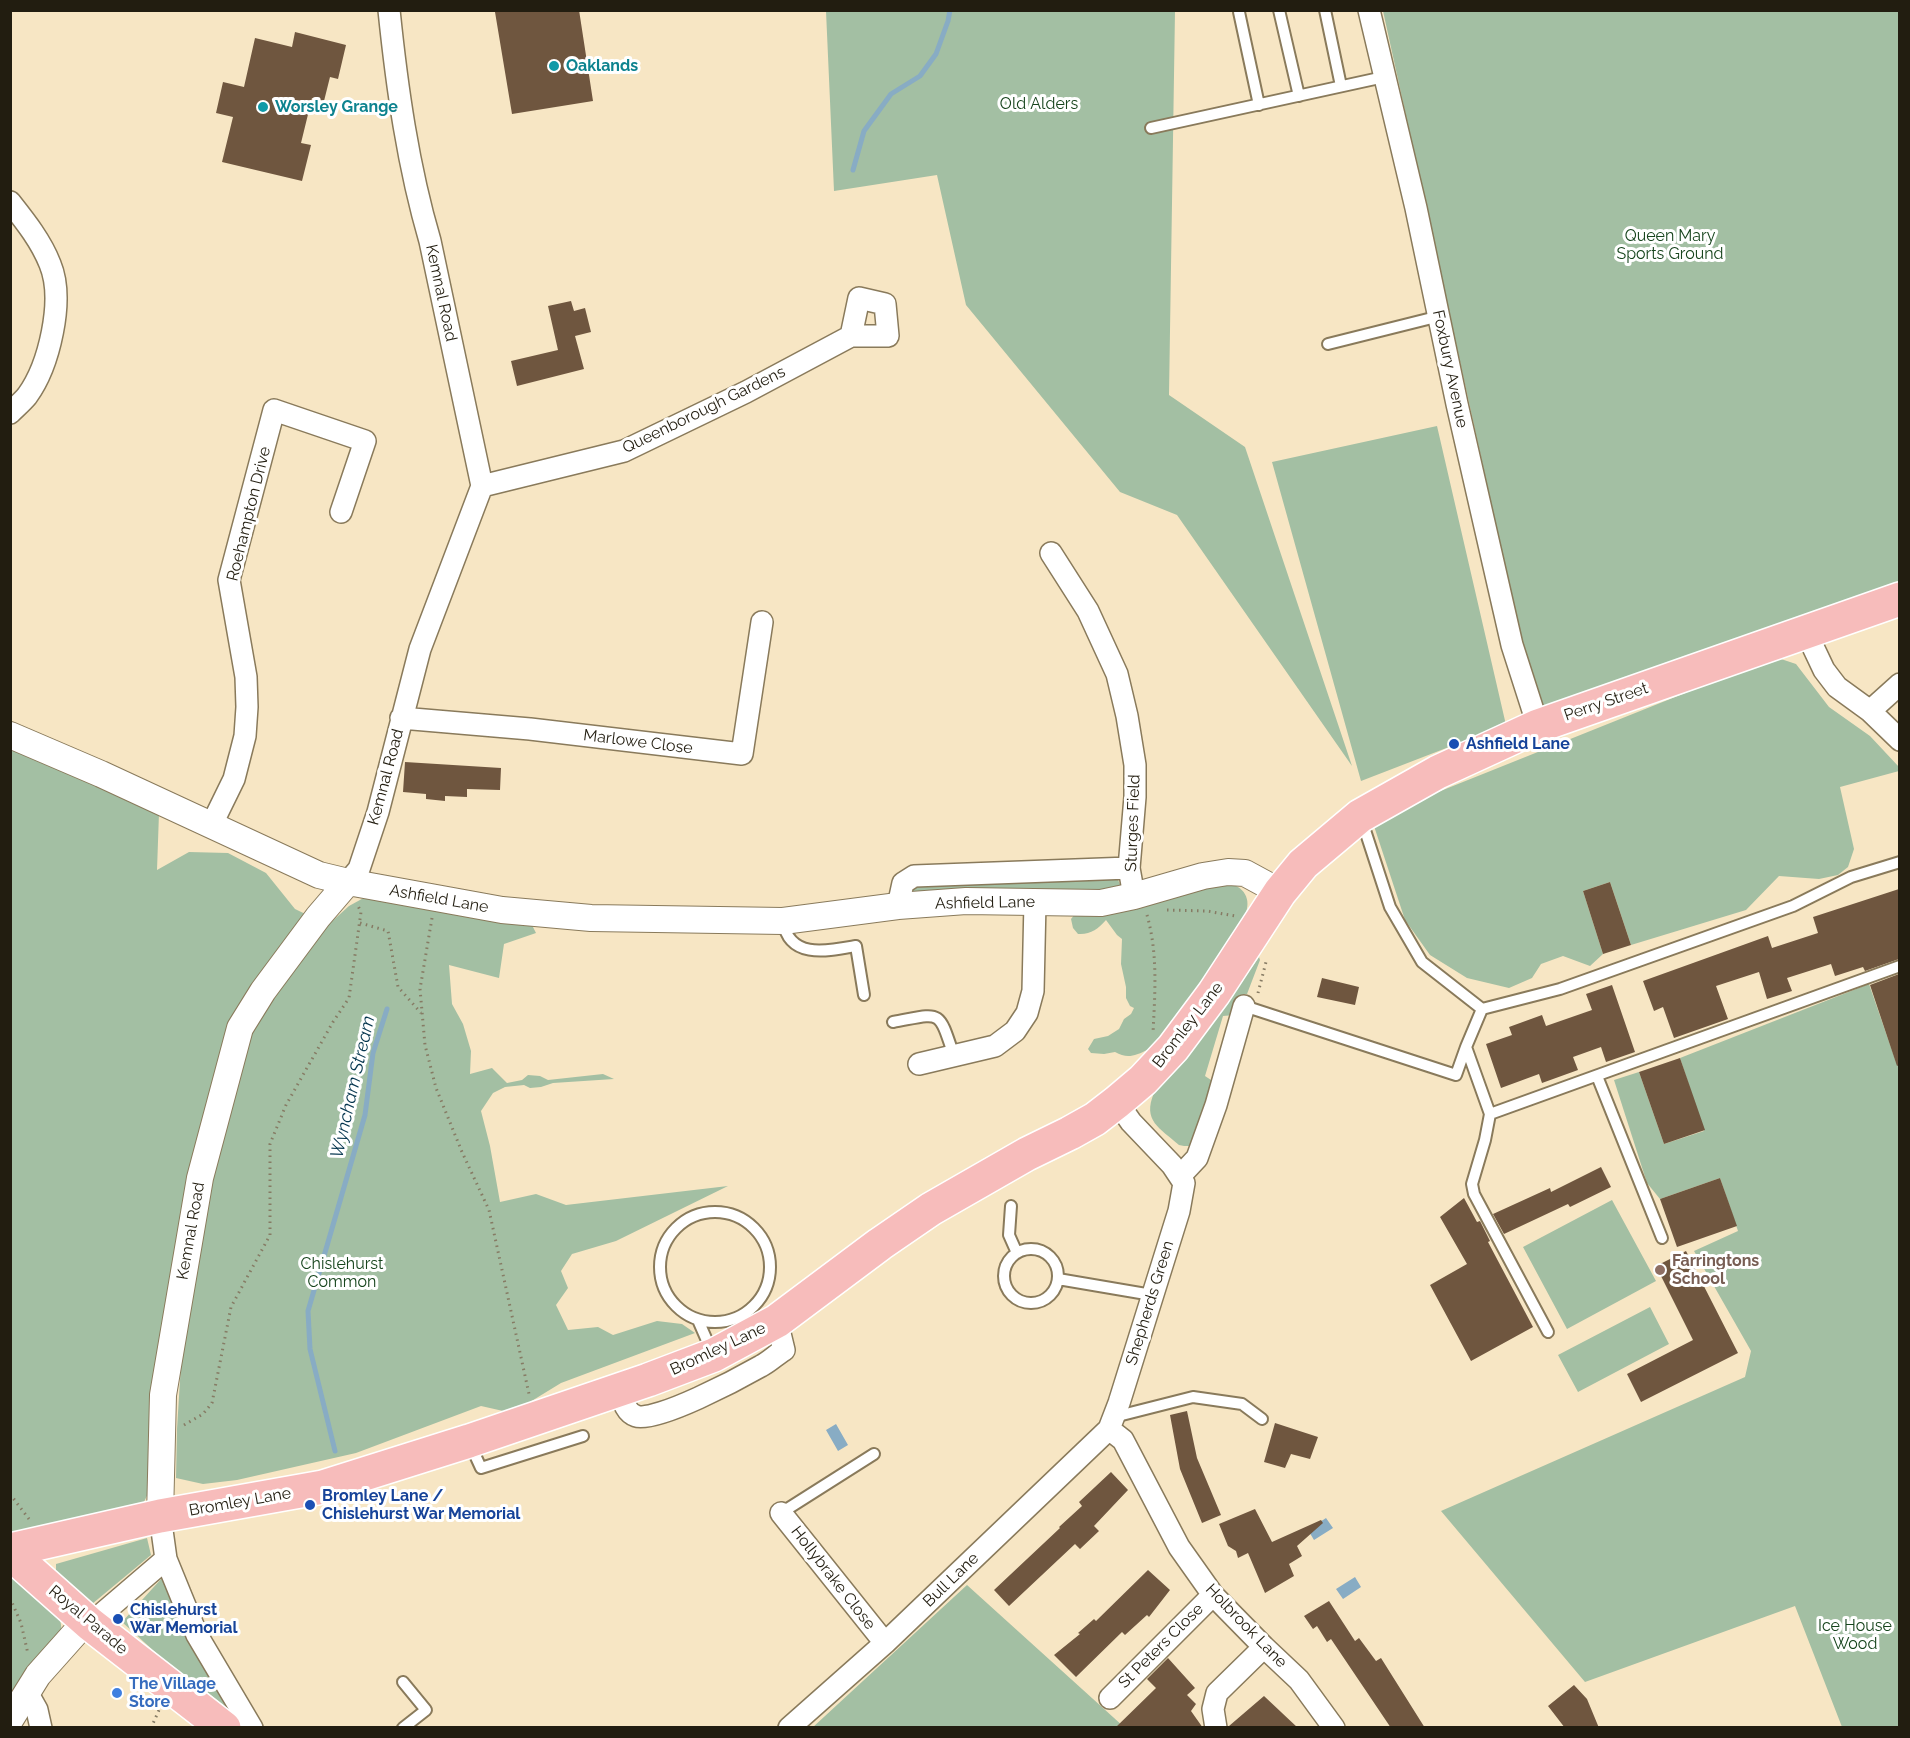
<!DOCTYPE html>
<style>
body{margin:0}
#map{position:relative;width:1910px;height:1738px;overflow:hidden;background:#f7e6c4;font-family:Raleway,sans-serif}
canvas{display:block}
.frame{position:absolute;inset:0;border:12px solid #221d10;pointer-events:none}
</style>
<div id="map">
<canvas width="1910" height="1738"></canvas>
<div class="frame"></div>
</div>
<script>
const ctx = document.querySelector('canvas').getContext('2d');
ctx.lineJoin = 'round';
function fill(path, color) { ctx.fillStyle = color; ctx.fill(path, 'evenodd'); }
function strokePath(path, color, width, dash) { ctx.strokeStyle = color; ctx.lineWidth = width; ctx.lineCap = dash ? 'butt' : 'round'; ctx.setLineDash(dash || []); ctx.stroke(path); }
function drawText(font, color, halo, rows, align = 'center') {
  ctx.font = font + ' Raleway,sans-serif'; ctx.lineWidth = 6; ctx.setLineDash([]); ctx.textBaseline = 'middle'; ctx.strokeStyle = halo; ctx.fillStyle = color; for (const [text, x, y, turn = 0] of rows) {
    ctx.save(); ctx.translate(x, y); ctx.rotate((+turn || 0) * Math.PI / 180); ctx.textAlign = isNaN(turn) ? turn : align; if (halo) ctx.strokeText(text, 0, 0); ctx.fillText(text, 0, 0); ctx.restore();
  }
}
fill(new Path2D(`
 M826 11H1175L1169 395 1245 447 1352 766 1177 515 1120 492 966 305 937 175 834 191Z
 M1383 11H1899V581L1539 721Z
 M1437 426 1506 725 1361 781 1272 462Z
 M1775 657 1796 664 1829 707 1870 736 1899 767V771L1840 787 1854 849 1848 867 1838 875 1819 879 1779 876 1746 910 1631 945 1610 882 1583 891 1603 954 1590 966 1563 956 1541 964 1532 978 1509 988 1467 978 1430 955 1405 920 1373 823 1438 792Z
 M10 748 159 813 157 870 189 852 228 853 266 873 295 909 328 925 349 906 369 895 531 923 536 933 504 944 499 978 449 965 452 1004 463 1024 471 1051 470 1074 492 1068 507 1083 522 1080 528 1075 540 1076 548 1080 603 1074 614 1079 553 1083 541 1087 530 1088 524 1085 505 1087 493 1093 481 1111 490 1146 500 1202 536 1194 566 1205 728 1186 616 1241 572 1254 561 1271 568 1288 556 1305 568 1330 598 1327 613 1335 657 1321 682 1324 695 1333 561 1383 512 1413 481 1406 356 1453 237 1480 203 1484 176 1478 177 1429 181 1364 153 1483 144 1502 136 1508 20 1534 11 1532Z
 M1112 877 1118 880 1121 886 1119 889 1107 893 917 894 913 891V886Z
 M1227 883C1244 886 1252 899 1245 915L1182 1011 1149 1054 1147 1050C1135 1056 1127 1059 1115 1052L1104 1054 1091 1053 1088 1049 1094 1039 1108 1036 1119 1029 1124 1019 1131 1014 1134 1008 1130 1006 1126 998V987L1121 964 1122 939 1117 935 1106 920C1098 929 1090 935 1078 934L1073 928 1071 919 1075 914Z
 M1259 957 1260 960 1247 994H1243L1235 1015 1223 1016 1205 1076 1214 1082 1192 1146H1184L1179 1145C1160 1128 1142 1121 1154 1093L1225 1005Z
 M1869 984 1896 1062H1900L1899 1727H1842L1795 1606 1585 1682 1441 1511 1745 1377 1751 1351 1694 1251 1738 1231 1720 1178 1660 1199 1647 1183 1614 1080 1639 1072 1664 1144 1704 1131 1680 1058Z
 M1612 1200 1656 1281 1567 1329 1523 1247Z
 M1650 1307 1669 1344 1578 1392 1558 1355Z
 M147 1538 151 1555 92 1604 56 1574V1564Z
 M11 1578C24 1585 51 1606 59 1619 62 1624 61 1628 61 1634L11 1694Z
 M162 1578 242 1720 207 1692 178 1673 122 1622Z
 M967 1585 1124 1727 812 1728Z`), '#a3bfa3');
fill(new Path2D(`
 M836 1424 848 1445 838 1451 826 1430Z
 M1326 1518 1333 1528 1314 1540 1308 1530Z
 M1355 1577 1361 1587 1343 1599 1336 1589Z`), '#88acc4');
strokePath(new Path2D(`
 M853 170 864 131 891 94 920 76 936 54 948 21 950 10
 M335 1451 310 1349 308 1311 365 1115 373 1053 387 1009`), '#88acc4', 5);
fill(new Path2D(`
 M504 10H579L593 101 512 114 495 12Z
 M295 32 346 45 338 79 330 77 324 101 312 98 301 143 311 145 302 181 222 162 233 117 216 113 223 82 244 87 255 38 292 47Z
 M571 301 574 311 585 308 591 332 575 336 584 369 517 386 511 361 558 350 548 306Z
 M405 762 501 768 500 790 467 789V797L445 796V801L426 799V794L403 792Z
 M1610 882 1631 945 1603 954 1583 891Z
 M1899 889V959L1865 971 1863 967 1835 976 1831 964 1787 978 1792 991 1767 999 1759 972 1716 986 1728 1019 1674 1038 1663 1007 1654 1011 1643 981 1768 936 1772 948 1818 933 1813 917Z
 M1899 974V1065L1897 1066 1870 985Z
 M1322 978 1359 987 1355 1005 1317 997Z
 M1612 985 1635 1052 1606 1062 1601 1047 1573 1057 1578 1070 1542 1083 1539 1074 1501 1088 1486 1044 1512 1035 1509 1027 1542 1015 1546 1026 1592 1010 1586 994Z
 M1680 1058 1705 1130 1664 1144 1639 1072Z
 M1601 1167 1611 1187 1570 1207 1568 1204 1504 1234 1493 1214 1550 1188 1551 1192Z
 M1720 1178 1737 1226 1677 1247 1660 1199Z
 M1464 1198 1477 1222 1480 1221 1490 1241 1488 1242 1533 1327 1471 1361 1430 1285 1467 1264 1440 1217Z
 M1686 1251 1738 1353 1641 1402 1627 1374 1693 1340 1656 1266Z
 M1187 1411 1197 1458 1221 1515 1202 1523 1180 1469 1170 1415Z
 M1275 1423 1318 1437 1310 1459 1291 1454 1285 1468 1264 1462Z
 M1111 1472 1128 1490 1094 1526 1099 1531 1080 1549 1075 1544 1009 1606 994 1590 1060 1528 1059 1527 1082 1506 1079 1502Z
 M1255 1509 1272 1542 1321 1520 1323 1523 1297 1546 1302 1556 1289 1564 1294 1576 1265 1593 1248 1553 1238 1558 1236 1551 1228 1546 1219 1524Z
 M1148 1570 1170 1590 1149 1617 1147 1615 1125 1635 1122 1632 1076 1677 1054 1655 1080 1634 1078 1633 1094 1619 1096 1621Z
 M1329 1601 1355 1641 1359 1638 1376 1661 1381 1658 1425 1728H1391L1331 1639 1327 1642 1317 1626 1313 1629 1304 1616Z
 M1168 1658 1195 1688 1187 1695 1196 1704 1191 1711 1203 1728H1115L1156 1688 1147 1679Z
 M1574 1685 1587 1699 1599 1728H1565L1548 1706Z
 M1264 1696 1298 1728H1229V1726Z`), '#6f563f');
const service = new Path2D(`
 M1279 10 1299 96
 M1325 10 1341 86
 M1239 12 1259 105
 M1151 128 1384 77
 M1328 344 1440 316
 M1362 821 1390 907 1422 962 1482 1009
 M1900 862 1851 877 1793 906 1560 989 1482 1009 1466 1047 1490 1114 1900 966
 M783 921C789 960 828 951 856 946L864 995
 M1244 1006 1456 1075 1466 1047
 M893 1022C942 1013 938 1008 954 1056
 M1597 1076 1662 1238
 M1490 1114 1485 1140 1472 1184 1474 1194 1548 1332
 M1011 1206 1009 1235 1017 1253
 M660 1267a55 55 0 1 1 110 0a55 55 0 1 1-110 0Z
 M1004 1276a27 27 0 1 1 54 0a27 27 0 1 1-54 0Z
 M1058 1279 1152 1295
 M698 1320 712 1352
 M1114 1417 1193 1397 1242 1404 1262 1419
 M470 1444 481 1468 583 1436
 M781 1513 874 1454
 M403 1728 426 1710 403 1682`);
const minor = new Path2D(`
 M1369 10 1416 208 1457 404 1504 610 1512 645 1538 726
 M10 202C25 221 41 241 50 264 65 300 49 366 27 396 22 402 16 407 10 413
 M859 298 885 304 888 336H851Z
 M482 486 624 451 746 392 851 336
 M1051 553 1088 611 1117 674 1127 716 1135 765V797L1129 868 1134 896
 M1806 632 1824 670 1837 687 1870 711 1900 740
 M1870 711 1900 684
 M401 718 530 729 742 754 762 622
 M211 826 234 779 245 736 247 707 246 677 229 580 274 410 365 441 341 512
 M348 882 359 869 378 812 420 649 482 486 430 241C408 166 397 88 389 10
 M898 906 903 883 914 876 1129 868
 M919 1064 995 1046 1015 1031 1027 1013 1033 991 1035 902
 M1181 1175 1197 1158 1216 1105 1244 1006
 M620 1390C623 1400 625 1412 636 1416 656 1423 740 1378 761 1366 769 1362 776 1355 784 1350L777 1321
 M1109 1429 1123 1440 1179 1547 1213 1595 1264 1647 1299 1680 1334 1728
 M781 1513 885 1643
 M160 1516 166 1559 197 1635 252 1728
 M90 1624 166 1559
 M28 1694 37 1710 41 1728
 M1110 1698 1213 1595
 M789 1728 885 1643 1109 1429 1119 1403 1179 1211 1184 1183 1172 1165 1131 1122 1117 1102
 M1216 1728 1213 1709 1217 1693 1264 1647`);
const tertiary = new Path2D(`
 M10 735 101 774 319 875 348 882 502 910 591 918 783 921 898 906 966 901 1101 903 1134 896 1203 876 1228 872 1245 873 1280 892
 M160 1516 163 1395 200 1178 240 1028 263 991 318 917 348 882
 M10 1720 38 1675 87 1620`);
const primary = new Path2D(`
 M10 1550 160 1516 323 1487 469 1441 648 1380 714 1355 777 1321 880 1244 931 1209 1027 1154 1070 1133 1095 1119 1117 1102 1143 1080 1173 1048 1214 993 1280 892 1303 864 1360 816 1438 772 1538 726 1900 599
 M10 1553 90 1624 224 1728`);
strokePath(service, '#897a5b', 14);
strokePath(minor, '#897a5b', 24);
strokePath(tertiary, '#897a5b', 28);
strokePath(primary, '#fff', 36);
strokePath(new Path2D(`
 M1167 910 1207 911 1235 916
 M1147 915C1158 954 1155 992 1153 1033
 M432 918 420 989 425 1045 436 1088 462 1152 489 1210 529 1394
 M360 923 388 931 398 987 421 1013
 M1258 993 1266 962
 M184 1425 203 1414 212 1403 231 1307 270 1235V1144L286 1105 333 1022 349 998 361 912 358 906
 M10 1494 29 1519
 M10 1598 21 1623 28 1654
 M151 1728 159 1710`), '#867b64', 3, [1.5, 4.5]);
strokePath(service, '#fff', 10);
strokePath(minor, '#fff', 21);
strokePath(tertiary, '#fff', 26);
strokePath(primary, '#f7bcbb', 33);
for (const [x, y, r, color] of [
 [554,66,6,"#0f9aa8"],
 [263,107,6,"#0f9aa8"],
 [1454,744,6,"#1a4fb4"],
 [1660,1270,6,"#8d6e63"],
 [310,1505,6,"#1a4fb4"],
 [118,1619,6,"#1a4fb4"],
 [117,1693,6,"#3f7fe0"]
]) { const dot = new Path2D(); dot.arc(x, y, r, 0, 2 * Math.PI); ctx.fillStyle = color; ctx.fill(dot); strokePath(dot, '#fff', 2); }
drawText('bold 16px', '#0d838f', '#fff', [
 ["Oaklands",566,66],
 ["Worsley Grange",275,107]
], 'left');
drawText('16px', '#16441c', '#fff', [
 ["Old Alders",1039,104],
 ["Queen Mary",1670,236],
 ["Sports Ground",1670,254],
 ["Chislehurst",342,1264],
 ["Common",342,1282],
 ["Ice House",1855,1626],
 ["Wood",1855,1644]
]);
drawText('16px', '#221d10', '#fff', [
 ["Kemnal Road",441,293,78],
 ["Foxbury Avenue",1450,369,78],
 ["Queenborough Gardens",704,410,-26],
 ["Roehampton Drive",249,514,-76],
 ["Perry Street",1606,702,-19],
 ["Marlowe Close",638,742,7],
 ["Kemnal Road",386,777,-75],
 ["Sturges Field",1133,823,-88],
 ["Ashfield Lane",439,899,10],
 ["Ashfield Lane",985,903,-1],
 ["Bromley Lane",1188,1025,-52],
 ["Kemnal Road",191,1231,-80],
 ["Shepherds Green",1150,1303,-73],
 ["Bromley Lane",718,1349,-25],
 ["Bromley Lane",240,1502,-10],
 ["Hollybrake Close",833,1578,52],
 ["Bull Lane",951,1580,-44],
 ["Royal Parade",88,1620,40],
 ["Holbrook Lane",1246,1626,46],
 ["St Peters Close",1161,1646,-45]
]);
drawText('bold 16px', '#164399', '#fff', [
 ["Ashfield Lane",1466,744],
 ["Bromley Lane /",322,1496],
 ["Chislehurst War Memorial",322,1514],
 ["Chislehurst",130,1610],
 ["War Memorial",130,1628]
], 'left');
drawText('bold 16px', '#785e54', '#fff', [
 ["Farringtons",1672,1261],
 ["School",1672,1279]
], 'left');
drawText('bold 16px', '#366cbe', '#fff', [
 ["The Village",129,1684],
 ["Store",129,1702]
], 'left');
drawText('italic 18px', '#04354e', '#fff', [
 ["Wyncham Stream",353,1087,-77]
]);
</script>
